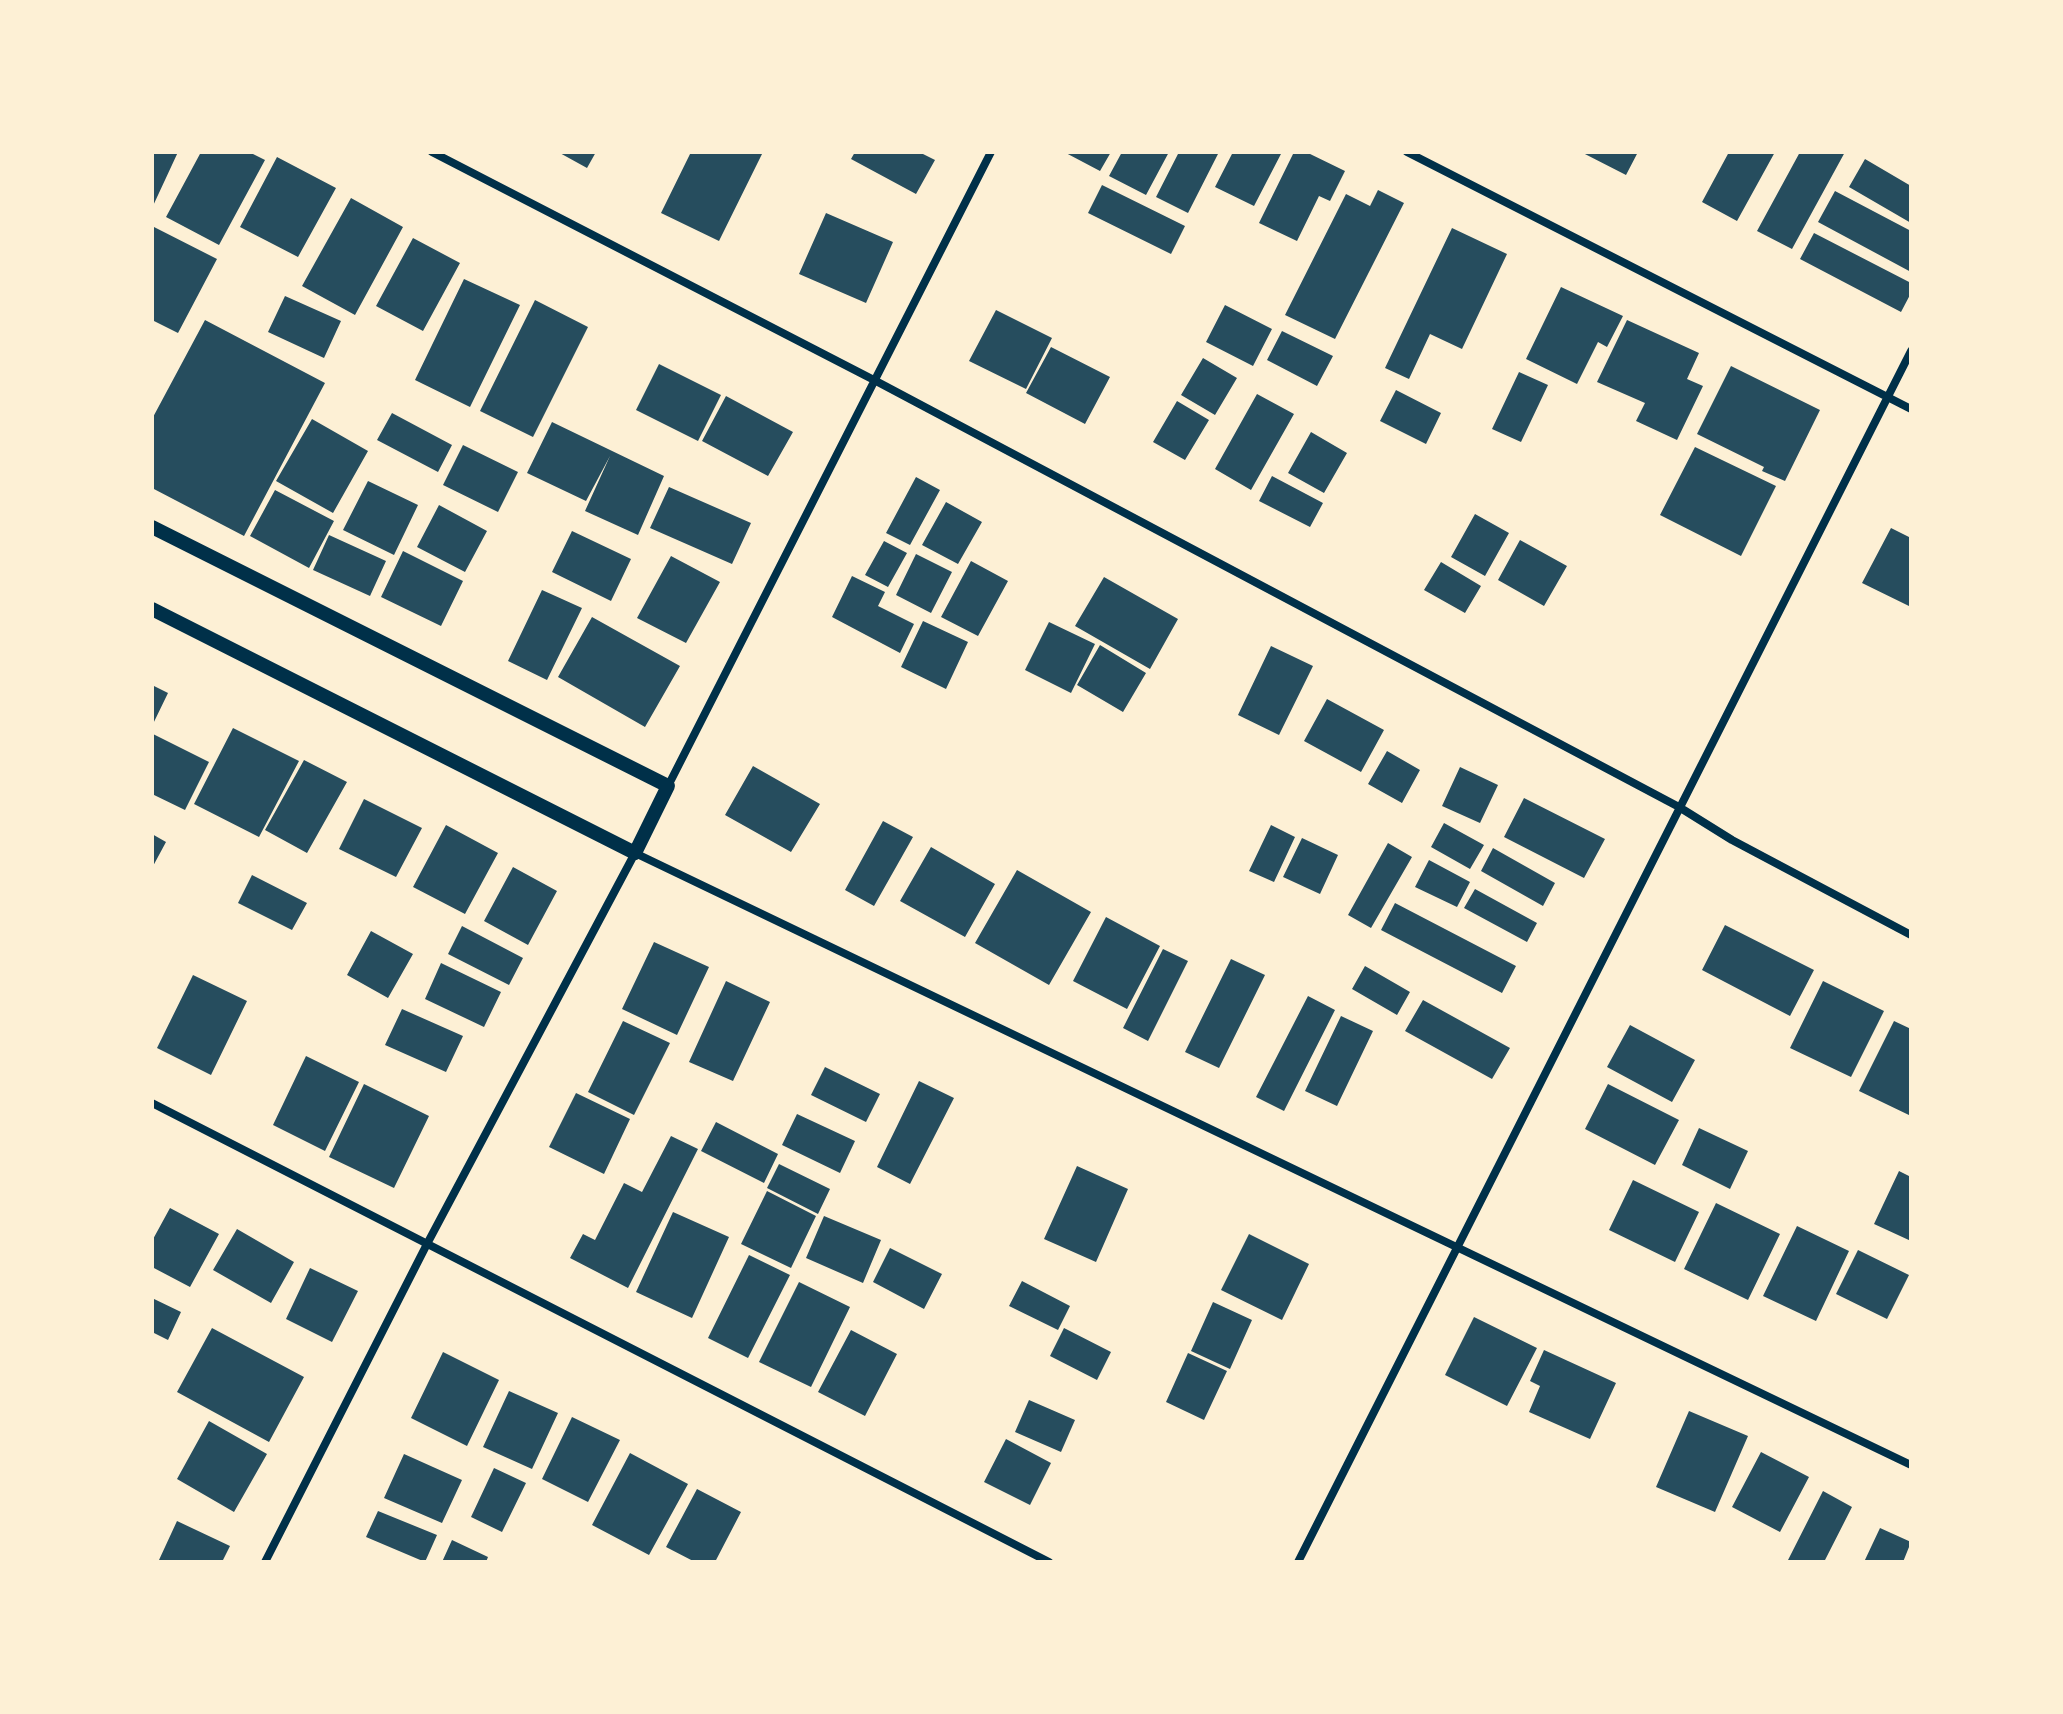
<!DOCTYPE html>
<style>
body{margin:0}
#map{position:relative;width:2063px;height:1714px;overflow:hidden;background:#fdf0d5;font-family:Roboto,sans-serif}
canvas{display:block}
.frame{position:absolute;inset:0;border:154px solid #fdf0d5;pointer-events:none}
</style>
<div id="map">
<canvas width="2063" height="1714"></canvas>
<div class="frame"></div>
</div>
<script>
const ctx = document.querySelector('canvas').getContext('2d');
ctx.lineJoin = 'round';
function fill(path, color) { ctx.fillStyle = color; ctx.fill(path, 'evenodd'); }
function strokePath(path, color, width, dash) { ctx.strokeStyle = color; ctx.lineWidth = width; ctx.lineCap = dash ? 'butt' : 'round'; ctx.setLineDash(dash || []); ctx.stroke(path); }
fill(new Path2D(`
 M152 152H178L152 208Z
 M201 152H249L265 160 219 245 166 217Z
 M558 152H596L587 168Z
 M691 152H763L719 241 661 213Z
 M855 152H919L935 160 916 194 851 159Z
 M1064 152H1111L1100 171Z
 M1122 152H1169L1146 195 1109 176Z
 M1179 152H1219L1188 213 1156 197Z
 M1233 152H1282L1254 206 1215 187Z
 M1294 152H1306L1345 171 1330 201 1319 196 1297 241 1259 223Z
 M1581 152H1638L1626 175Z
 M1729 152H1775L1737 221 1702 202Z
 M1800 152H1845L1792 249 1757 231Z
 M277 157 336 188 298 257 240 227Z
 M1865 159 1911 186V223L1849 187Z
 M1102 185 1185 226 1171 254 1088 213Z
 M1378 190 1404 203 1335 339 1285 315 1346 194 1370 206Z
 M1835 191 1911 231V272L1818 222Z
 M351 198 403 227 355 315 302 286Z
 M826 213 893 242 866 303 799 274Z
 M154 227 217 259 178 333 152 320V231Z
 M1452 228 1507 254 1462 349 1430 334 1409 379 1385 368Z
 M1814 233 1911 283V293L1901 312 1800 259Z
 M413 238 460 263 423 331 376 306Z
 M464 279 520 305 470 407 415 380Z
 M1561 287 1623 316 1607 347 1598 342 1577 384 1526 359Z
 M285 296 341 321 324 358 268 332Z
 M535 300 588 327 533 437 480 411Z
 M1225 305 1272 329 1253 366 1206 342Z
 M996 310 1052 338 1026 389 969 361Z
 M205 320 325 383 244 536 152 488V419Z
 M1627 320 1699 353 1687 379 1703 386 1677 440 1636 421 1645 403 1597 382Z
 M1282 331 1333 356 1317 386 1267 360Z
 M1051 347 1110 377 1085 424 1026 393Z
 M1203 358 1237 378 1215 415 1181 395Z
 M659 364 721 395 698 441 636 410Z
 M1731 366 1820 410 1785 481 1762 471 1764 467 1697 434Z
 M1519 372 1548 385 1521 442 1492 429Z
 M1396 390 1441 413 1426 444 1380 421Z
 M1257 394 1294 414 1251 490 1215 469Z
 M726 396 793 432 768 476 702 441Z
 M1177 401 1209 420 1185 460 1153 442Z
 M392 413 452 445 438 472 377 440Z
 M312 419 368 451 333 513 276 481Z
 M552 422 664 476 638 535 585 511 610 456 586 501 527 473Z
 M1311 432 1347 453 1324 493 1288 473Z
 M463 445 518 472 498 512 443 485Z
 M1695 447 1776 486 1741 556 1660 515Z
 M1272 476 1323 503 1310 527 1259 501Z
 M916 477 940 490 910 545 886 533Z
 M368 481 418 505 394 555 343 530Z
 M669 487 751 523 732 564 650 528Z
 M275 490 334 521 309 568 250 536Z
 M946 502 982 522 958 564 922 545Z
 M439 505 487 531 465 572 417 547Z
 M1475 514 1509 533 1485 576 1451 557Z
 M1891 528 1911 538V607L1862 583Z
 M572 531 631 559 611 601 552 572Z
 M329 535 386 561 370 596 313 570Z
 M1520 540 1567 566 1544 606 1498 580Z
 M884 541 907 553 888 587 865 575Z
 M403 551 463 581 441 626 381 597Z
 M916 554 952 572 931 613 896 595Z
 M671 556 720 582 686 643 637 618Z
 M971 561 1008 581 978 636 941 617Z
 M1441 562 1481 586 1465 613 1424 590Z
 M852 576 885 592 878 606 914 624 900 653 832 617Z
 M1104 577 1178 619 1150 669 1075 626Z
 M542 590 582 608 547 680 508 661Z
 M592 617 680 666 645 727 558 677Z
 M923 621 968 642 946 689 901 667Z
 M1049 622 1095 644 1071 693 1025 670Z
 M1100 645 1146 673 1123 712 1077 685Z
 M1271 646 1313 666 1279 735 1238 715Z
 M152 685 168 693 152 726Z
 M1327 699 1384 730 1361 772 1304 741Z
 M233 728 299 761 259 837 194 804Z
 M153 734 209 762 185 810 152 794Z
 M1387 751 1420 770 1402 803 1368 784Z
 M304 760 347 782 307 853 265 830Z
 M753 766 820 804 791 852 725 815Z
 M1460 767 1498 785 1480 823 1442 806Z
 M1524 798 1605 839 1584 878 1504 837Z
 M364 799 422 828 396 877 339 849Z
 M883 821 913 837 874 906 845 890Z
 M1444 823 1484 845 1470 869 1431 847Z
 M446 825 498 853 465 914 413 887Z
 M1271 825 1295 837 1274 882 1249 871Z
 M152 834 166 842 152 868Z
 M1302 838 1338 855 1320 894 1283 877Z
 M1388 843 1412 857 1371 928 1348 915Z
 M931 847 995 884 965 937 900 901Z
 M1493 848 1555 883 1543 906 1481 871Z
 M1429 860 1470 882 1457 907 1415 887Z
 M513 867 557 891 528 945 484 921Z
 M1017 870 1091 912 1049 985 975 943Z
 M252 875 307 903 292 930 238 903Z
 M1475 889 1537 923 1527 942 1464 908Z
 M1395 903 1516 966 1502 993 1381 930Z
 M1106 917 1160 946 1127 1009 1073 981Z
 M1725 925 1814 970 1790 1016 1702 970Z
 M462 926 523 958 509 985 448 954Z
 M371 931 413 954 388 998 347 975Z
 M654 942 709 967 677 1035 622 1009Z
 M1163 949 1188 961 1148 1041 1123 1028Z
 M1231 959 1265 975 1219 1068 1185 1052Z
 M441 963 501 992 484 1027 425 999Z
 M1365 966 1410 992 1397 1015 1352 989Z
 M193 975 247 1001 211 1075 157 1048Z
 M726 981 770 1002 733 1081 689 1062Z
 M1823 981 1884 1011 1851 1077 1790 1048Z
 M1308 996 1335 1010 1284 1111 1256 1097Z
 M1423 1000 1510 1048 1492 1079 1405 1031Z
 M402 1009 463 1036 446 1072 385 1045Z
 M1341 1016 1373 1031 1337 1106 1305 1091Z
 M623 1021 670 1043 634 1115 588 1092Z
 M1894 1021 1911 1029V1116L1859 1091Z
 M1630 1025 1695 1060 1672 1102 1607 1067Z
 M306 1056 359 1082 325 1151 273 1125Z
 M825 1067 880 1094 866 1122 811 1095Z
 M919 1081 954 1098 910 1184 877 1167Z
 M364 1084 429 1116 394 1188 329 1157Z
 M1608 1084 1679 1120 1655 1165 1585 1129Z
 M576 1093 630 1119 604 1174 549 1147Z
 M797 1114 855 1141 840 1173 782 1145Z
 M716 1122 778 1154 764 1183 701 1151Z
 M1699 1128 1748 1151 1730 1189 1682 1165Z
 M671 1136 698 1149 628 1288 570 1258 583 1234 595 1240 624 1183 642 1192Z
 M779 1164 830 1189 818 1214 767 1188Z
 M1077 1166 1128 1189 1096 1262 1044 1239Z
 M1899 1171 1911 1177V1241L1874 1224Z
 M1633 1180 1699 1212 1675 1262 1609 1230Z
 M767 1191 816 1216 791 1268 741 1244Z
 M1716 1203 1780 1234 1748 1300 1684 1269Z
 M170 1208 219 1234 190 1287 152 1267V1241Z
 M673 1212 729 1237 692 1318 636 1292Z
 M824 1216 881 1240 863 1283 806 1258Z
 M1797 1226 1849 1251 1816 1321 1763 1296Z
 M237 1229 294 1262 271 1303 213 1270Z
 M1249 1234 1309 1264 1282 1320 1221 1290Z
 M890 1248 942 1274 924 1309 873 1282Z
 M1858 1250 1909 1275 1887 1319 1836 1294Z
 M749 1255 790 1275 748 1358 708 1338Z
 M310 1268 358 1291 332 1342 286 1319Z
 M1022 1281 1070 1306 1058 1330 1009 1306Z
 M799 1282 850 1307 811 1387 759 1362Z
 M152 1298 181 1312 168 1340 152 1332Z
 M1213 1302 1252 1320 1230 1369 1191 1351Z
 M1474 1317 1537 1348 1507 1406 1445 1375Z
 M212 1328 304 1377 269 1442 177 1392Z
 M1064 1328 1111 1352 1097 1380 1050 1356Z
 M851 1330 897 1354 865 1416 818 1392Z
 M1544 1350 1616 1383 1590 1439 1529 1412 1540 1386 1530 1381Z
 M443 1352 499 1380 467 1446 411 1418Z
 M1188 1353 1227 1371 1204 1420 1166 1402Z
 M509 1391 558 1413 532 1469 483 1447Z
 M1029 1400 1075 1420 1061 1452 1015 1432Z
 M1689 1411 1748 1436 1715 1512 1656 1487Z
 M572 1417 620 1440 588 1502 542 1479Z
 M209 1421 267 1454 234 1512 177 1479Z
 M1006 1439 1051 1463 1030 1505 984 1482Z
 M1761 1452 1809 1477 1780 1532 1732 1507Z
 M630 1453 688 1484 649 1555 592 1525Z
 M404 1454 462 1480 442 1523 384 1498Z
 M494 1468 526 1483 502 1532 471 1517Z
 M697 1489 741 1512 715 1562H695L666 1547Z
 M1823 1491 1852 1507 1824 1562H1787Z
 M378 1511 437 1535 425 1562 366 1537Z
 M177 1521 230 1546 222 1562H164L159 1560Z
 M1880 1528 1911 1542 1903 1562H1864Z
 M452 1540 488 1557 486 1562H442Z`), '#264d5e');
strokePath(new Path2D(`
 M432 152 874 380 1679 807 1732 840 1911 935
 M1407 152 1911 409
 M668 786 991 152
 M152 1103 1049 1562
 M265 1562 427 1244 635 853 1911 1465
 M1298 1562 1911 351`), '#003049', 8);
strokePath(new Path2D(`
 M152 527 668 786 635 853 152 609`), '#003049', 14);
</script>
